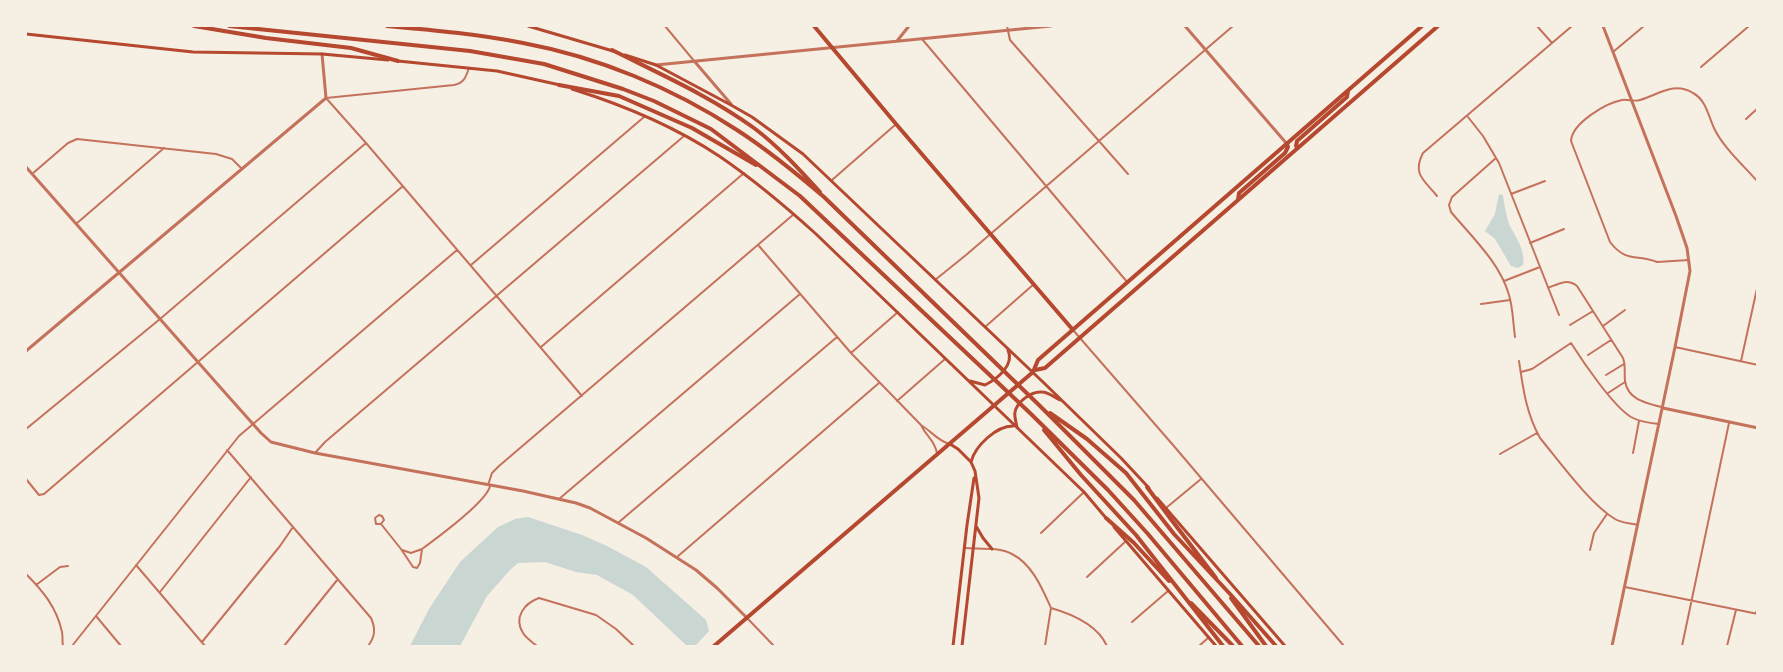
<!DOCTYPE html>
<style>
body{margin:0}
#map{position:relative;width:1783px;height:672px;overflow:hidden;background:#f6efe4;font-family:"Libre Baskerville",serif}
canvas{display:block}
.frame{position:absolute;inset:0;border:27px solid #f6efe4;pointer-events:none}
</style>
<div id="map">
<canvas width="1783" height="672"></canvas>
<div class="frame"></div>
</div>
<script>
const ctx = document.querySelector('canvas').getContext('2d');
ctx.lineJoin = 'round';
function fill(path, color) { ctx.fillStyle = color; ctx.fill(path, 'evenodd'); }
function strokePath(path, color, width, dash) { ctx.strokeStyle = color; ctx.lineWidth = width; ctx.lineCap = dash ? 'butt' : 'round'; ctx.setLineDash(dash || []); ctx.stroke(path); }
fill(new Path2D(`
 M1499 194 1503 195C1504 204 1506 215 1509 224 1515 236 1526 251 1523 265L1518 268 1511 266 1495 239 1485 231 1495 214Z
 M528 517 582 535 607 546 646 567 706 620 709 631 696 645 687 646 633 595 597 575 576 572 545 562 518 563 510 570 487 596 460 646H410L429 609 460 562 498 527 515 519Z`), '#c9d6d2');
strokePath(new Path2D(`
 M665 26 695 62
 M1007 26 1010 40 1128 174
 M1537 26 1552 43
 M922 39 1128 283
 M1613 52 1644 26
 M1701 67 1749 26
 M326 98 366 143 582 396
 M326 98 454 85C464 83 466 77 469 68
 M1468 117 1483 136 1499 163 1559 315
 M1746 119 1758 108
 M1496 158 1452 197 1449 205 1451 212C1472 237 1500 263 1509 295 1513 308 1513 323 1515 337
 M32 174 68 143 77 139 216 154 232 159 242 169
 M832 180 895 125
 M1511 194 1545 181
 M1437 196C1424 180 1412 174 1423 153L1572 26
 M76 224 164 148
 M1530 243 1564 229
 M759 246 851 353 921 425C931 431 937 440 949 444
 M1689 260 1657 262C1637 254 1626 263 1610 242L1571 141C1572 123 1606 103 1622 100 1628 99 1634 102 1640 100 1658 95 1674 81 1693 93 1706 100 1708 115 1714 128 1722 146 1744 166 1758 182
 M471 265 644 117
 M935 280 966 255 1233 26
 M1504 281 1540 267
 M1548 288C1558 284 1567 278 1577 286L1623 358C1626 366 1624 373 1625 381 1628 400 1646 403 1661 407
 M1481 304 1510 300
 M1570 325 1593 311
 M1603 326 1625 310
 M985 327 1034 284
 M1073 330 1173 445 1344 646
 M541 347 744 173
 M1675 347 1758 365
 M851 353 898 312
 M1588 355 1611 340
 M1519 361C1523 388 1526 413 1540 438 1559 461 1590 504 1615 519 1621 523 1630 523 1638 525
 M1741 361 1758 284
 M1521 372 1532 369 1571 343C1583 362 1613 406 1631 417 1640 422 1649 423 1659 424
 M1606 375 1624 364
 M1608 393 1625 382
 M897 401 945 359
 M921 425C927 438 934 439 937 453
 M26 429 160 319 366 143
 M227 450 371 618C376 629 375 637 368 646
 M315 453 325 442 684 136
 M1633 453 1639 421
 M1500 454 1537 433
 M26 479 39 495 44 494 403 186
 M488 485 492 473 499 466 794 214
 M559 499 800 294
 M1166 508 1201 479
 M619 522 837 337
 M381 524 384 520 382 516 379 515 375 518 376 524H381L401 549 413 567 417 568 420 563 422 549C437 538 487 501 490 486
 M1041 533 1084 492
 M965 548C980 549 999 547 1012 554 1032 564 1042 588 1051 608 1072 614 1097 624 1107 646
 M402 550 411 553 422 549
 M1590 550 1594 533 1607 514
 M677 557 879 383
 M136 565 205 646
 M26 574C43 591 57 608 62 632 63 637 62 642 63 646
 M1087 577 1126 541
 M36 585 60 567 68 566
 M1625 587 1758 614
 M160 592 251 477
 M1756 613 1758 607
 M96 616 121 646
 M748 619 774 646
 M1132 622 1168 591
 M202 642 280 546 293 527
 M72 646 239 436 457 250
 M284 646 338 579
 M537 646C532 642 526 638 523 633 513 617 525 603 539 598L596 615 616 629 634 646
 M1045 646 1051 608
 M1199 646 1208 638
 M1682 646 1729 423
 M1727 646 1736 610`), '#c5725c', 2);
strokePath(new Path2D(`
 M1185 26 1287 144
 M1603 26 1676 216 1687 248 1690 271 1675 347 1612 646
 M897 41 909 26
 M695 62 731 104
 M656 65 1051 26
 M26 167 220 387 261 433 271 442 315 453 523 491 576 503 590 508 646 538 696 570 717 588 747 618
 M26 351 326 98 322 54
 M1663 408 1758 428`), '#c5725c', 3);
strokePath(new Path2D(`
 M528 26 613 51
 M26 34 193 52 322 54 388 60
 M625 55 656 65 731 105 752 117 803 154 1044 383 1121 458 1149 488
 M398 61 497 71 560 85
 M572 89C623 105 674 126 719 156 753 179 785 206 816 234L1084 492 1106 518
 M970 381 985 385C997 379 1015 365 1008 350
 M1017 427C1016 422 1014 416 1015 412 1017 402 1031 391 1042 392 1048 392 1054 397 1060 400
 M950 444 958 449 971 462 975 471 979 498 962 646
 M971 462C975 446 996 426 1013 426
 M1157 498 1285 646
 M976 526 983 538 992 549
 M1114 527 1216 646
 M953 646 967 525 974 478`), '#b5482f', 3);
strokePath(new Path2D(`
 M814 26 896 124 1073 330
 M1298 148 1296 146 1297 141 1347 97 1348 91
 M1238 200 1239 193 1285 153 1288 147 1287 144
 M1035 370 1045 368 1438 26
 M714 646 1033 372 1038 360 1422 26`), '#b5482f', 4);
strokePath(new Path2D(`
 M194 26 266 38 351 48 398 61
 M229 26 470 51 544 64 623 89 654 101 711 129 800 196 1030 413 1108 490 1148 534 1242 646
 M387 26C432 30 478 34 523 43 598 57 673 88 737 130 768 150 796 173 824 197L1039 405 1134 500 1259 646
 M612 50C660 74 710 96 754 128 778 146 799 169 820 192
 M559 85 619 96 692 128 756 165
 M1050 413 1087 439 1126 473 1174 534 1231 595 1276 646
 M1044 430 1081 475 1136 535 1223 646
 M1147 487 1170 518 1216 578
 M1106 518 1134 543 1169 581
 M1231 598 1266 646
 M1191 603 1233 646`), '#b5482f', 4);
</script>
